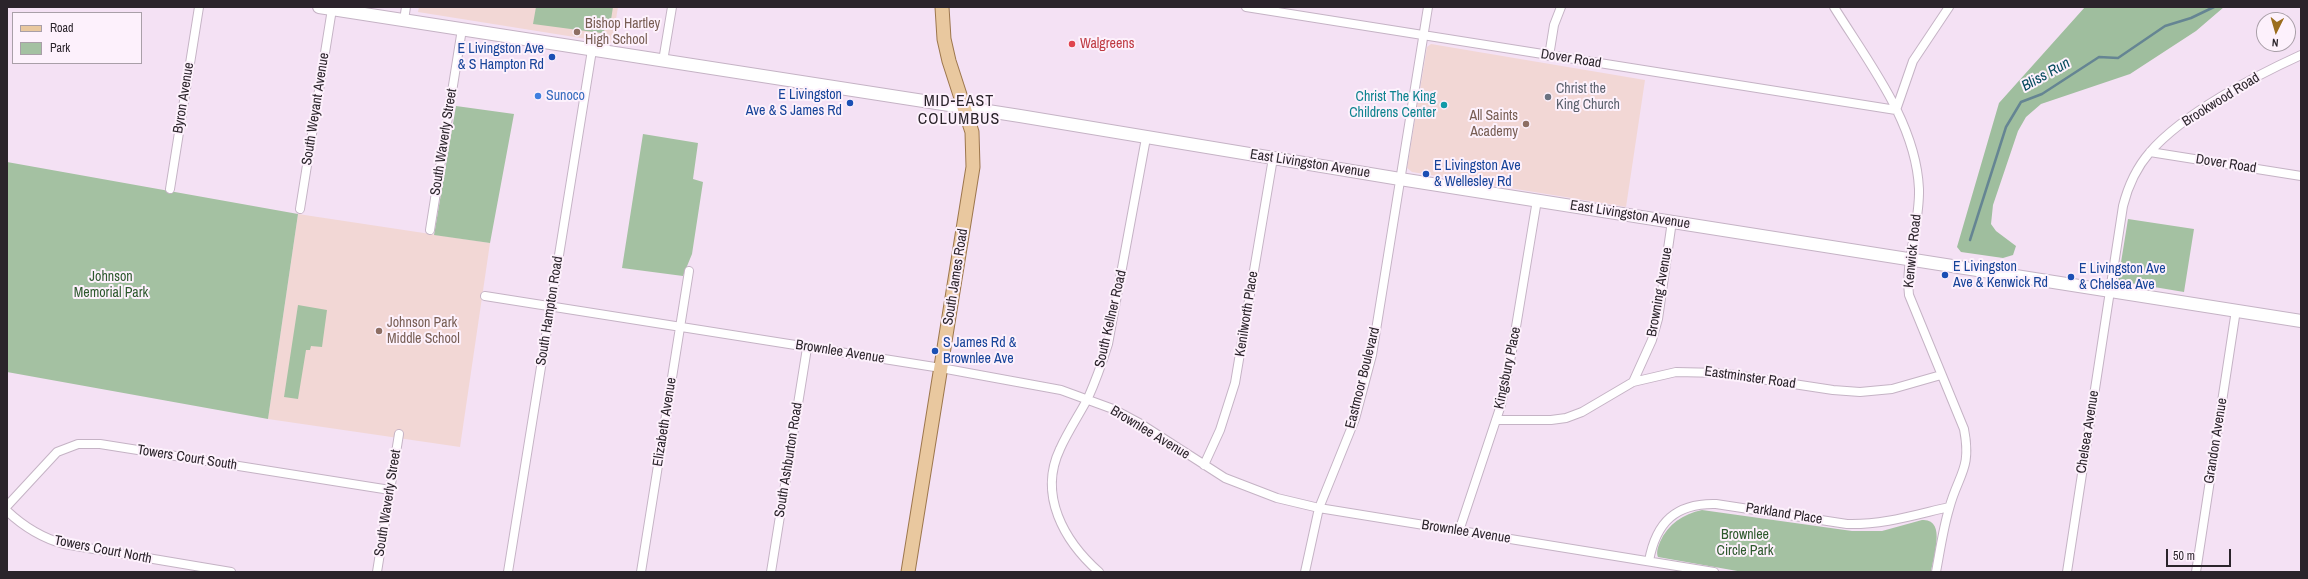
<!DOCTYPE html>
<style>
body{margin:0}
#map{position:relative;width:2308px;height:579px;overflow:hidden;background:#f4e1f4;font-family:"Archivo Narrow",sans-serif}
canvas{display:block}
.frame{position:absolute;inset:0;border:8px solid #2b242b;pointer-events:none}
.legend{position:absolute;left:12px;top:12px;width:130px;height:52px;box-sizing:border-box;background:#fdf1fc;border:1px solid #a99fa8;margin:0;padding:5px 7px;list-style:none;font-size:12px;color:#2b242b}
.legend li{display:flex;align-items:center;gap:8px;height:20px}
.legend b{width:20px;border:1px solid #a99fa8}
.north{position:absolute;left:2256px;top:12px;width:40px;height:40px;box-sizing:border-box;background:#fdf1fc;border:1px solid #a99fa8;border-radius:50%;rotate:185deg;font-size:11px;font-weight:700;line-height:16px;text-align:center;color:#2b242b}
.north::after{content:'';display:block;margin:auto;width:14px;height:18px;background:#9b6d1e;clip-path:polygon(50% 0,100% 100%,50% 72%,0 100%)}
.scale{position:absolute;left:2166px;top:549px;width:65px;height:18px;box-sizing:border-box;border:2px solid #2b242b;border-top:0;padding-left:5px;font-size:12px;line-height:14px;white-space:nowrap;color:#2b242b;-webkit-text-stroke:3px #fdf1fc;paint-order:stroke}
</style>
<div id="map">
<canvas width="2308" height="579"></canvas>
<div class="frame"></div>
<ul class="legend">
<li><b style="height:5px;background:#e9c89f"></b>Road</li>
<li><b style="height:11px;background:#a4c1a2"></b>Park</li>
</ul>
<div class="north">N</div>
<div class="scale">50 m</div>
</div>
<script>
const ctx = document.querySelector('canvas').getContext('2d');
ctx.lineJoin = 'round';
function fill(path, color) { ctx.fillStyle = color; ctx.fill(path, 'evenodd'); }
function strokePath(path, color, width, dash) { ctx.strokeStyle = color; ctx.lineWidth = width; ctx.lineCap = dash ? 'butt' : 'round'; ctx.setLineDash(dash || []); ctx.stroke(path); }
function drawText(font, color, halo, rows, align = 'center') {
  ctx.font = font + ' "Archivo Narrow",sans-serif'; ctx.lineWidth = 4; ctx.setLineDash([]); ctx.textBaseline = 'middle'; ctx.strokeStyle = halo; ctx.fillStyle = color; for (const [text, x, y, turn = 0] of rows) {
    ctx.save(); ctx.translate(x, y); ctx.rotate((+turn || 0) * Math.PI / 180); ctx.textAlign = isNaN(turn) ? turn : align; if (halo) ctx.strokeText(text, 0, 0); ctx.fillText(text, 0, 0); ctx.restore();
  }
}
fill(new Path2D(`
 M419 7H618L612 43 418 12Z
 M1431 44 1645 80 1626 207 1412 172 1407 168 1427 47Z
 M298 214 490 243 460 447 268 419Z`), '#f2d7d5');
fill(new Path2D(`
 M536 7H613L610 26 601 33 533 24Z
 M456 106 514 114 490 243 434 235Z
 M643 134 698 143 693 179 703 182 692 254 683 276 622 268Z
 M7 162 298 214 268 419 7 372Z
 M2128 219 2194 229 2184 292 2118 281Z
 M298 305 327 310 322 347 311 346 310 350H306L298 399 284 397Z
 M1702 510 1852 531H1882L1922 520C1947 518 1933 558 1931 572H1743L1658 557C1656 552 1658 547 1660 542 1668 524 1683 514 1702 510Z`), '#a4c1a2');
fill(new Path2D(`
 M2085 7H2224L2196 31 2130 74 2041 104 2026 117 2018 131 1993 205 1991 224 1996 231 2016 246 2013 255 2003 258 1961 252 1957 247 1999 103Z`), '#9fbe9e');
strokePath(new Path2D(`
 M1970 240 2006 127 2021 102 2042 94 2099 57 2118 58 2165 26 2191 18 2214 7`), '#658593', 2.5);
const minor = new Path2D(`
 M1246 7 1896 110 1913 61 1949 7
 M1834 7C1868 62 1916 122 1919 189 1920 225 1905 260 1909 295L1964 429C1972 470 1958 474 1949 509 1943 529 1940 551 1936 572
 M404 20 406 7
 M1549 56 1554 25 1561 7
 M663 61 672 7
 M2150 152 2301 176
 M170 189 199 7
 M300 209 332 9
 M430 230 462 29
 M485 296 941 368 1061 390 1113 409 1141 424 1225 478 1277 498 1319 508 1714 572
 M1633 382 1652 340 1658 319 1672 221
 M1496 420H1551L1566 418 1582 412 1633 382 1676 372 1721 373 1833 390 1860 392 1892 389 1941 375
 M1204 465 1220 430 1235 383 1273 158
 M7 506 57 452 78 444H100L390 490
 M7 511C24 527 42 538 64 544L231 572
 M1459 531 1501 405 1512 351 1537 200
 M1649 561C1656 522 1676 503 1716 504L1847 524C1883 525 1914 515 1949 507
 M377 572 399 434
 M508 572 592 50
 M641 572 689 271
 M771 572 807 348
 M1099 572C1064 541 1038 495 1060 449 1068 431 1079 415 1088 398 1096 380 1102 363 1108 344L1146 138
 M1305 572 1319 508 1355 419 1372 355 1428 7
 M2067 572 2123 206C2128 186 2137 167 2150 152 2184 113 2255 76 2301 55
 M2196 572 2236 310`);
const secondary = new Path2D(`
 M319 7 1020 116 1400 179 2301 321`);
const primary = new Path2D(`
 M908 572 973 167 972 132 949 61 944 39 942 7`);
strokePath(minor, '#c5b3c5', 10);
strokePath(secondary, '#c5b3c5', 14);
strokePath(primary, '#9d774d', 15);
strokePath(minor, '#fff', 8);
strokePath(secondary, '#fff', 12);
strokePath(primary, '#e9c89f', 13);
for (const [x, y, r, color] of [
 [577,32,4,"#8d6e63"],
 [1072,44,4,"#e0444e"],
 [552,57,4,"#1a4fb4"],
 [538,96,4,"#3f7fe0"],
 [1548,97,4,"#6b7280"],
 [850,103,4,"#1a4fb4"],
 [1444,105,4,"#0f9aa8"],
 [1526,124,4,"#8d6e63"],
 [1426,174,4,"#1a4fb4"],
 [1945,275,4,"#1a4fb4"],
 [2071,277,4,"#1a4fb4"],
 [379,331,4,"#8d6e63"],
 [935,351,4,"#1a4fb4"]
]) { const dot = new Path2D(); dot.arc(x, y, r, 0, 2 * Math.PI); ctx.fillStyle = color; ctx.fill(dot); strokePath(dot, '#fdf1fc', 1.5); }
drawText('14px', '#785e54', '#fdf1fc', [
 ["Bishop Hartley",585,24],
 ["High School",585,40],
 ["All Saints",1518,116,"right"],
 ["Academy",1518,132,"right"],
 ["Johnson Park",387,323],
 ["Middle School",387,339]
], 'left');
drawText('14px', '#be3a42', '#fdf1fc', [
 ["Walgreens",1080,44]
], 'left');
drawText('14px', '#164399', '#fdf1fc', [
 ["E Livingston Ave",544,49,"right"],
 ["& S Hampton Rd",544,65,"right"],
 ["E Livingston",842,95,"right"],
 ["Ave & S James Rd",842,111,"right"],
 ["E Livingston Ave",1434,166],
 ["& Wellesley Rd",1434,182],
 ["E Livingston",1953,267],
 ["Ave & Kenwick Rd",1953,283],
 ["E Livingston Ave",2079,269],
 ["& Chelsea Ave",2079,285],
 ["S James Rd &",943,343],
 ["Brownlee Ave",943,359]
], 'left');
drawText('14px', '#2b242b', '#fdf1fc', [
 ["Dover Road",1571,59,9],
 ["Byron Avenue",184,98,-81],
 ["Brookwood Road",2221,100,-32],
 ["South Weyant Avenue",316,109,-81],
 ["South Waverly Street",444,142,-81],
 ["East Livingston Avenue",1310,164,9],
 ["Dover Road",2226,164,9],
 ["East Livingston Avenue",1630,215,9],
 ["Kenwick Road",1913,251,-84],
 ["South James Road",956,277,-81],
 ["Browning Avenue",1660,292,-80],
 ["South Hampton Road",550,311,-81],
 ["Kenilworth Place",1247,314,-81],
 ["South Kellner Road",1111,319,-77],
 ["Brownlee Avenue",840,352,9],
 ["Kingsbury Place",1508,368,-78],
 ["Eastmoor Boulevard",1363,378,-76],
 ["Eastminster Road",1750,378,8],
 ["Elizabeth Avenue",665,422,-81],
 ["Chelsea Avenue",2088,432,-81],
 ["Brownlee Avenue",1150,433,31],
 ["Grandon Avenue",2216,441,-81],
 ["Towers Court South",187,458,9],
 ["South Ashburton Road",789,460,-81],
 ["South Waverly Street",388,503,-81],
 ["Parkland Place",1784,514,9],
 ["Brownlee Avenue",1466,532,9],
 ["Towers Court North",103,550,11]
]);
drawText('14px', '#5b616d', '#fdf1fc', [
 ["Christ the",1556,89],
 ["King Church",1556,105]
], 'left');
drawText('14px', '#366cbe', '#fdf1fc', [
 ["Sunoco",546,96]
], 'left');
drawText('14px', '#0d838f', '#fdf1fc', [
 ["Christ The King",1436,97],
 ["Childrens Center",1436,113]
], 'right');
drawText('14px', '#2d592d', '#fdf1fc', [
 ["Johnson",111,277],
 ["Memorial Park",111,293],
 ["Brownlee",1745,535],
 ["Circle Park",1745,551]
]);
drawText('italic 15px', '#03495c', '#fdf1fc', [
 ["Bliss Run",2046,75,-29]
]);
ctx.letterSpacing = '1px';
drawText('16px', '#2b242b', '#fdf1fc', [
 ["MID-EAST",959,102],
 ["COLUMBUS",959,120]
]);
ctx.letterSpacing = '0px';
</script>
